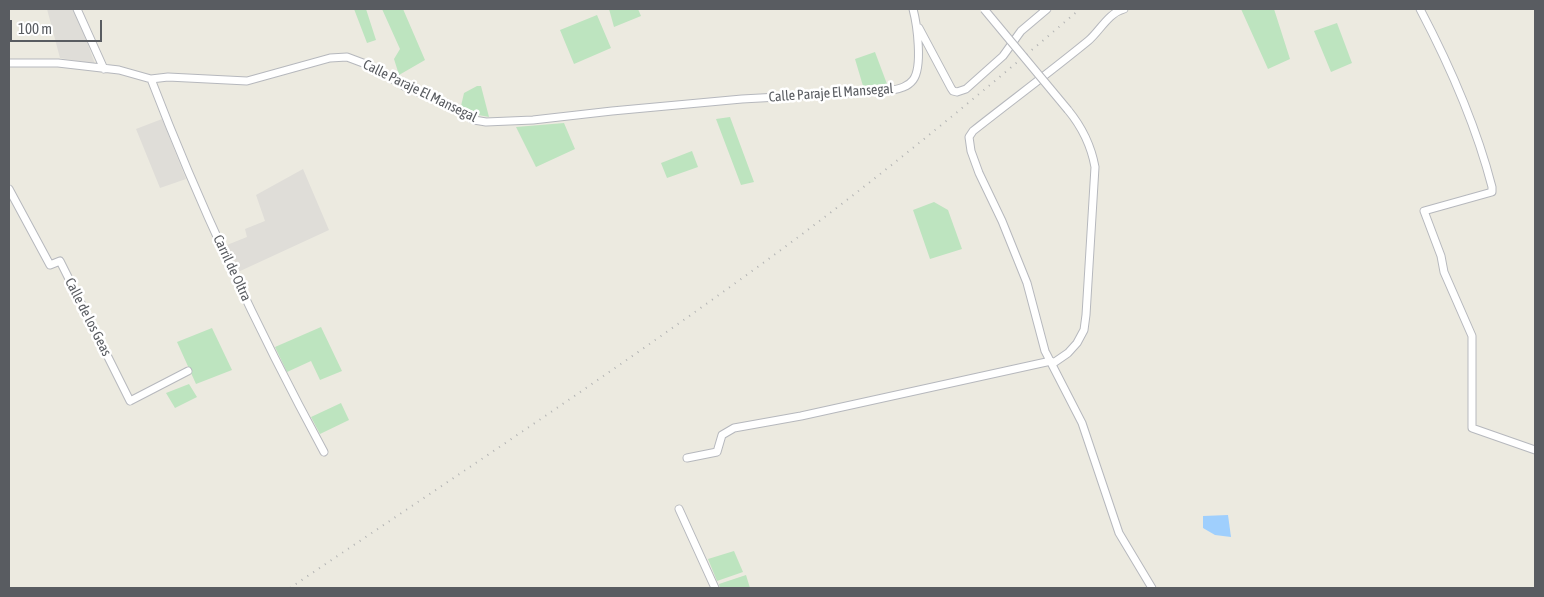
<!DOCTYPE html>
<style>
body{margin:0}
#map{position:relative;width:1544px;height:597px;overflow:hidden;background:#eceae0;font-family:"Asap Condensed",sans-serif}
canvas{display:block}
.frame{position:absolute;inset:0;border:10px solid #595c61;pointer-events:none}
.scale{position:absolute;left:10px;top:20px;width:92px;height:22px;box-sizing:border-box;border:2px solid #595c61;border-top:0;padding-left:6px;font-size:15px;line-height:18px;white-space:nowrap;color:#595c61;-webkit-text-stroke:4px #fff;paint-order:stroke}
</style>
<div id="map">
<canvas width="1544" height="597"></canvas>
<div class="frame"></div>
<div class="scale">100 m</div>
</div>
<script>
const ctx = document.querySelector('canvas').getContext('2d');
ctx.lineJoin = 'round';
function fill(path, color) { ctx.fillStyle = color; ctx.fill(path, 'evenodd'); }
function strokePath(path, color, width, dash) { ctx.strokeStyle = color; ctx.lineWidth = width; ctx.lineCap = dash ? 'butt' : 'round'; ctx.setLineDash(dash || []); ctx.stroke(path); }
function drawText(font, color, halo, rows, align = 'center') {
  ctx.font = font + ' "Asap Condensed",sans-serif'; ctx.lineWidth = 5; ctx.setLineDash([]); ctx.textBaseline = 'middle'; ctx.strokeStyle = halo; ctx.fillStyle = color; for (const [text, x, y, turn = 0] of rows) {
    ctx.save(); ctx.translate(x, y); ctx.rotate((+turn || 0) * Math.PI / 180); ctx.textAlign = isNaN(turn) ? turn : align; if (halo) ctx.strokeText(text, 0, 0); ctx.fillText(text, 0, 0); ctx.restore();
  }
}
fill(new Path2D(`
 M47 9H75L95 64 60 58Z
 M162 119 186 179 160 188 136 129Z
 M303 169 329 230 238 272 227 245 247 237 245 229 265 221 256 195Z`), '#dfddd8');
fill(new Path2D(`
 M354 9H366L376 40 367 43Z
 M382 9H403L425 60 399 75 394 59 400 49Z
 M609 9H638L641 16 614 27Z
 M1241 9H1274L1290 59 1268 69Z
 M597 15 611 48 574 64 560 30Z
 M1337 23 1352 63 1331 72 1314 31Z
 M875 52 887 84 863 86 855 59Z
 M477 86H481L489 117 473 114 461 106 464 93Z
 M730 117 754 182 741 185 716 119Z
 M564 123 575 149 536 167 516 127Z
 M692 151 698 167 667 178 661 163Z
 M934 202 948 210 962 249 930 259 913 210Z
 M321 327 342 371 320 380 311 361 287 372 275 347Z
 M212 328 232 370 196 384 177 342Z
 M189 384 197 397 175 408 166 393Z
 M341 403 349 420 320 434 311 417Z
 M734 551 743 572 717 581 708 559Z
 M746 575 750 588H720L719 584Z`), '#bde4bf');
fill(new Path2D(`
 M1228 515 1231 537 1215 535 1203 528V516Z`), '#9fcffd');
const minor = new Path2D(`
 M77 9 104 69
 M1124 9C1108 13 1100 31 1088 41 1050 72 1011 101 973 131L969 137 971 151 979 173 1002 221 1027 283 1045 351 1082 423 1119 533 1152 588
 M1420 9C1450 66 1476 125 1492 187V192L1424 211 1441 256 1444 272 1472 336V428L1535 450
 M919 28 951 88 953 91 957 92 966 89 1003 56 1021 31 1047 9
 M9 63H58L119 70 151 79 168 77 247 81 330 58 347 57 371 66 404 86 453 107 474 120 486 122 533 120 612 111 742 99 888 91C897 89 907 88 913 80 923 67 917 24 913 9
 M151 79C200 207 259 332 324 452
 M9 189 50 265 60 261 130 401 188 371
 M1052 364 1068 353 1077 343 1084 330 1086 315 1095 167C1091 145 1082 127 1068 110
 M687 458 717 452 722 435 734 428 801 416 1051 361
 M679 509 715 588`);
strokePath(minor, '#b6b8bd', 9);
strokePath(minor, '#fff', 7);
strokePath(new Path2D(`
 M290 588C441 486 593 386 741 279 858 195 970 103 1080 9`), '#b2b3b3', 2, [1, 6]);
const minorBridge = new Path2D(`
 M984 9 1068 110`);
strokePath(minorBridge, '#b6b8bd', 9, []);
strokePath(minorBridge, '#fff', 7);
drawText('14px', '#595c61', '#fff', [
 ["Calle Paraje El Mansegal",420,91,26],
 ["Calle Paraje El Mansegal",831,93,-4],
 ["Carril de Oltra",232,268,65],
 ["Calle de los Geas",88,317,63]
]);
</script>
